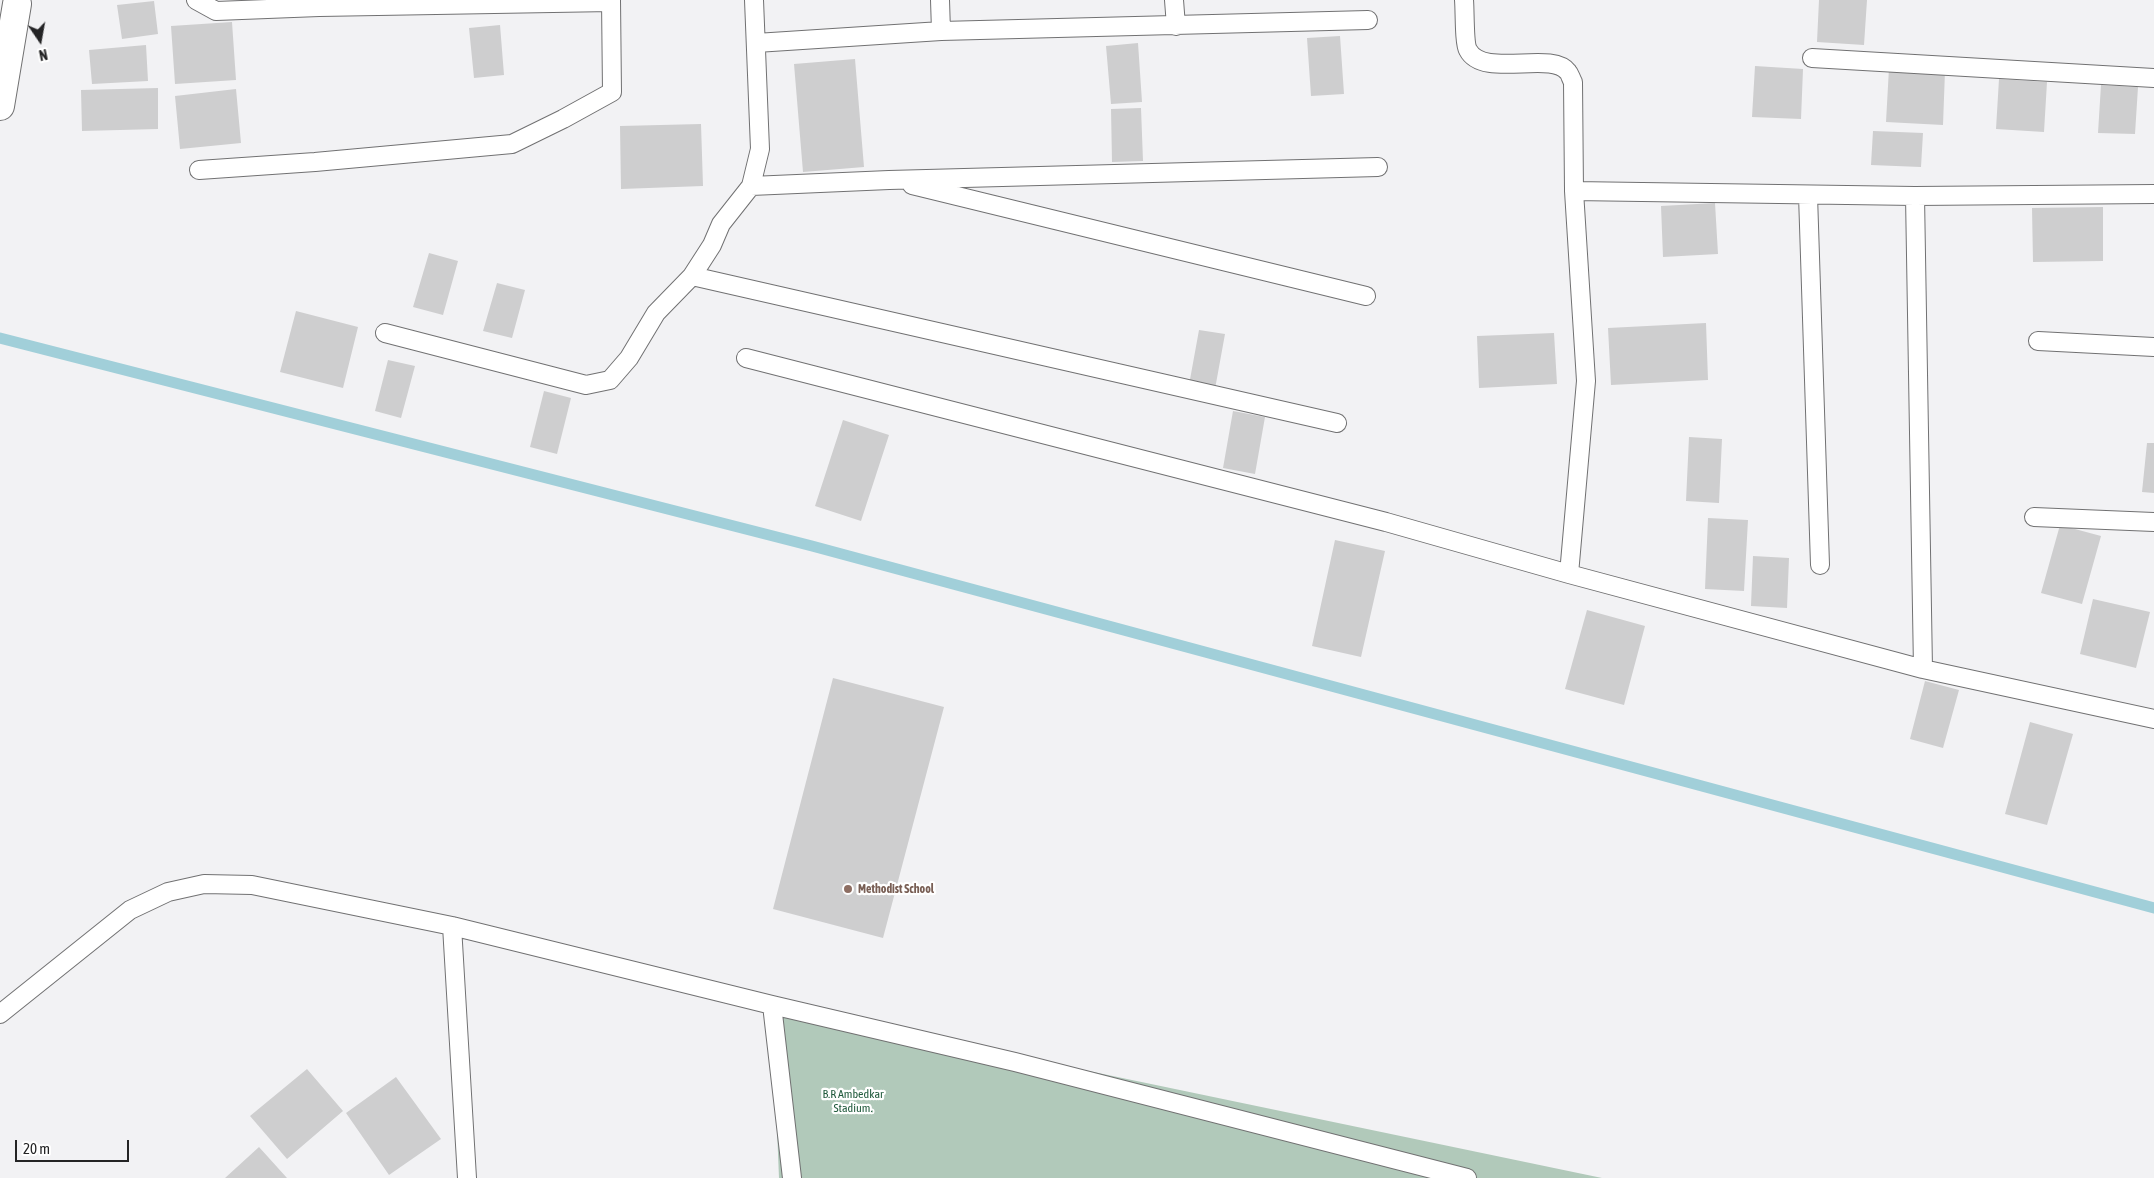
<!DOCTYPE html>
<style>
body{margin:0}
#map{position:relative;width:2154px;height:1178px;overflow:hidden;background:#f2f2f4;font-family:"Asap Condensed",sans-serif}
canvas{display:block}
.north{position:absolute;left:15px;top:15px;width:50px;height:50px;-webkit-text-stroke:4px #fff;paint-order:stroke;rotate:168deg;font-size:14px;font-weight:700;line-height:20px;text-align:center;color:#242425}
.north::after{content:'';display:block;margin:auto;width:18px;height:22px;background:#242425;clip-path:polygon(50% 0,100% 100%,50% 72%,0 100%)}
.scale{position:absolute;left:15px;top:1140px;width:114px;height:22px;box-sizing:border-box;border:2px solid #242425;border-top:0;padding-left:6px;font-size:15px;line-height:18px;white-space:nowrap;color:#242425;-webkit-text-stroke:4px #fff;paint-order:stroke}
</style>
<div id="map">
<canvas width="2154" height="1178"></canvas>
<div class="north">N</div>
<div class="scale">20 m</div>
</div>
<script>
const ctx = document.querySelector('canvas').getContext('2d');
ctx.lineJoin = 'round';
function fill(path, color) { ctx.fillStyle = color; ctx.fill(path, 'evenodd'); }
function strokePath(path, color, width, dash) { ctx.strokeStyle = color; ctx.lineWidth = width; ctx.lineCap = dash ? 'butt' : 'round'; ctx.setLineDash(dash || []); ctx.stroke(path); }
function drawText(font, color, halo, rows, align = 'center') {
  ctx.font = font + ' "Asap Condensed",sans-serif'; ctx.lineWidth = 4.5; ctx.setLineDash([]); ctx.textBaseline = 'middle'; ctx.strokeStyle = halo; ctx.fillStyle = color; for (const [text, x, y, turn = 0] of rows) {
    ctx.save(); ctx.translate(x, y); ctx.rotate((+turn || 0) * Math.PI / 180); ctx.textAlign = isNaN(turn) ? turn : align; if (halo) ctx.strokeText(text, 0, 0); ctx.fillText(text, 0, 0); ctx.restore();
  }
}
fill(new Path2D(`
 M772 1005 1602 1178H779Z`), '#b1c9ba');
strokePath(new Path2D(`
 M0 338 812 546 2154 908`), '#a1cfd9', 11);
fill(new Path2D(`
 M1819 0H1867L1864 45 1817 42Z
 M154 1 158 34 122 39 117 5Z
 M232 22 236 80 175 84 171 26Z
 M500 25 504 75 474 78 469 28Z
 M1340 36 1344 94 1311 96 1307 38Z
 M1138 43 1142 102 1111 104 1106 46Z
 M146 45 148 81 92 84 89 50Z
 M855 59 864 167 803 172 794 64Z
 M1755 66 1803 69 1801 119 1752 117Z
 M1889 68 1945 71 1943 125 1886 122Z
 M1999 79 2047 82 2044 132 1996 129Z
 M2101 85 2138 87 2135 134 2098 133Z
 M158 88V129L82 131 81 90Z
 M236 89 241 143 180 149 175 96Z
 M1141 108 1143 161 1112 162 1111 109Z
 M701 124 703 186 621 189 620 126Z
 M1873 131 1923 133 1921 167 1871 165Z
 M1715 203 1718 254 1663 257 1661 206Z
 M2103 207V261L2033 262 2032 208Z
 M429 253 458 261 443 315 413 307Z
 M497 283 525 290 512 338 483 331Z
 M296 311 358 327 343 388 280 372Z
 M1706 323 1708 380 1611 385 1608 328Z
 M1199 330 1225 334 1215 389 1189 385Z
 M1554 333 1557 384 1479 388 1477 336Z
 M388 360 415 366 401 418 375 411Z
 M544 391 571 398 557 454 530 447Z
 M1233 411 1265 417 1255 474 1223 468Z
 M843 420 889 435 861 521 815 506Z
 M1689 437 1722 439 1719 503 1686 501Z
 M2147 443H2154V493L2142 492Z
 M1708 518 1748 520 1744 591 1705 589Z
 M2060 525 2101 536 2082 604 2041 593Z
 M1335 540 1385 551 1361 657 1312 646Z
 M1753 556 1789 558 1787 608 1751 606Z
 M2093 599 2150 612 2136 668 2080 654Z
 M1587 610 1645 626 1624 705 1565 689Z
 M833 678 944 707 883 938 773 909Z
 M1925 681 1959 690 1943 748 1910 739Z
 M2030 722 2073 734 2047 825 2005 814Z
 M307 1069 343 1111 287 1159 250 1116Z
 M396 1077 441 1139 389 1175 346 1113Z
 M259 1147 287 1178H225Z`), '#cececf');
const service = new Path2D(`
 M196 0 216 11 319 7 611 2
 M940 0 941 31
 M1174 0 1176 26
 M1464 0C1465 10 1464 43 1468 50 1483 79 1552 50 1568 72 1570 74 1571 79 1573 82L1574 191 1586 381 1569 574
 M756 43 941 31 1368 20
 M1812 58 2154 78
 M199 170 315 162 512 144 563 119 612 92 611 0
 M912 185 1366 296
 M751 186 889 180 1378 167
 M1574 191 1915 196 2154 194
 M1808 195 1820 565
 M1915 196 1923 669
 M692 276 1337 423
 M385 333 586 385 610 380 629 358 656 313 692 276 712 245 721 224 751 186 760 149 754 0
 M2038 341 2154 347
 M746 358 1386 522 1569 574 1923 669 2154 719
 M2034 517 2154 522
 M452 926 467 1178
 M772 1005 792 1178
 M0 1014 130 910 168 892 204 884 252 885 452 926 772 1005 1015 1062 1467 1178`);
const minor = new Path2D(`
 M0 106 17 4`);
strokePath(service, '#717172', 20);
strokePath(minor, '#717172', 30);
strokePath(service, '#fff', 18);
strokePath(minor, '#fff', 28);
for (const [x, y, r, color] of [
 [848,889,5,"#8d6e63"]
]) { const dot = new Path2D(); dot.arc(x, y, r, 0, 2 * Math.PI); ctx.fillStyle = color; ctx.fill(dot); strokePath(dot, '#fff', 2); }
drawText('bold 12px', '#785e54', '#fff', [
 ["Methodist School",858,889]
], 'left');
drawText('12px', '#215b3d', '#fff', [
 ["B.R Ambedkar",853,1094],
 ["Stadium.",853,1108]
]);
</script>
